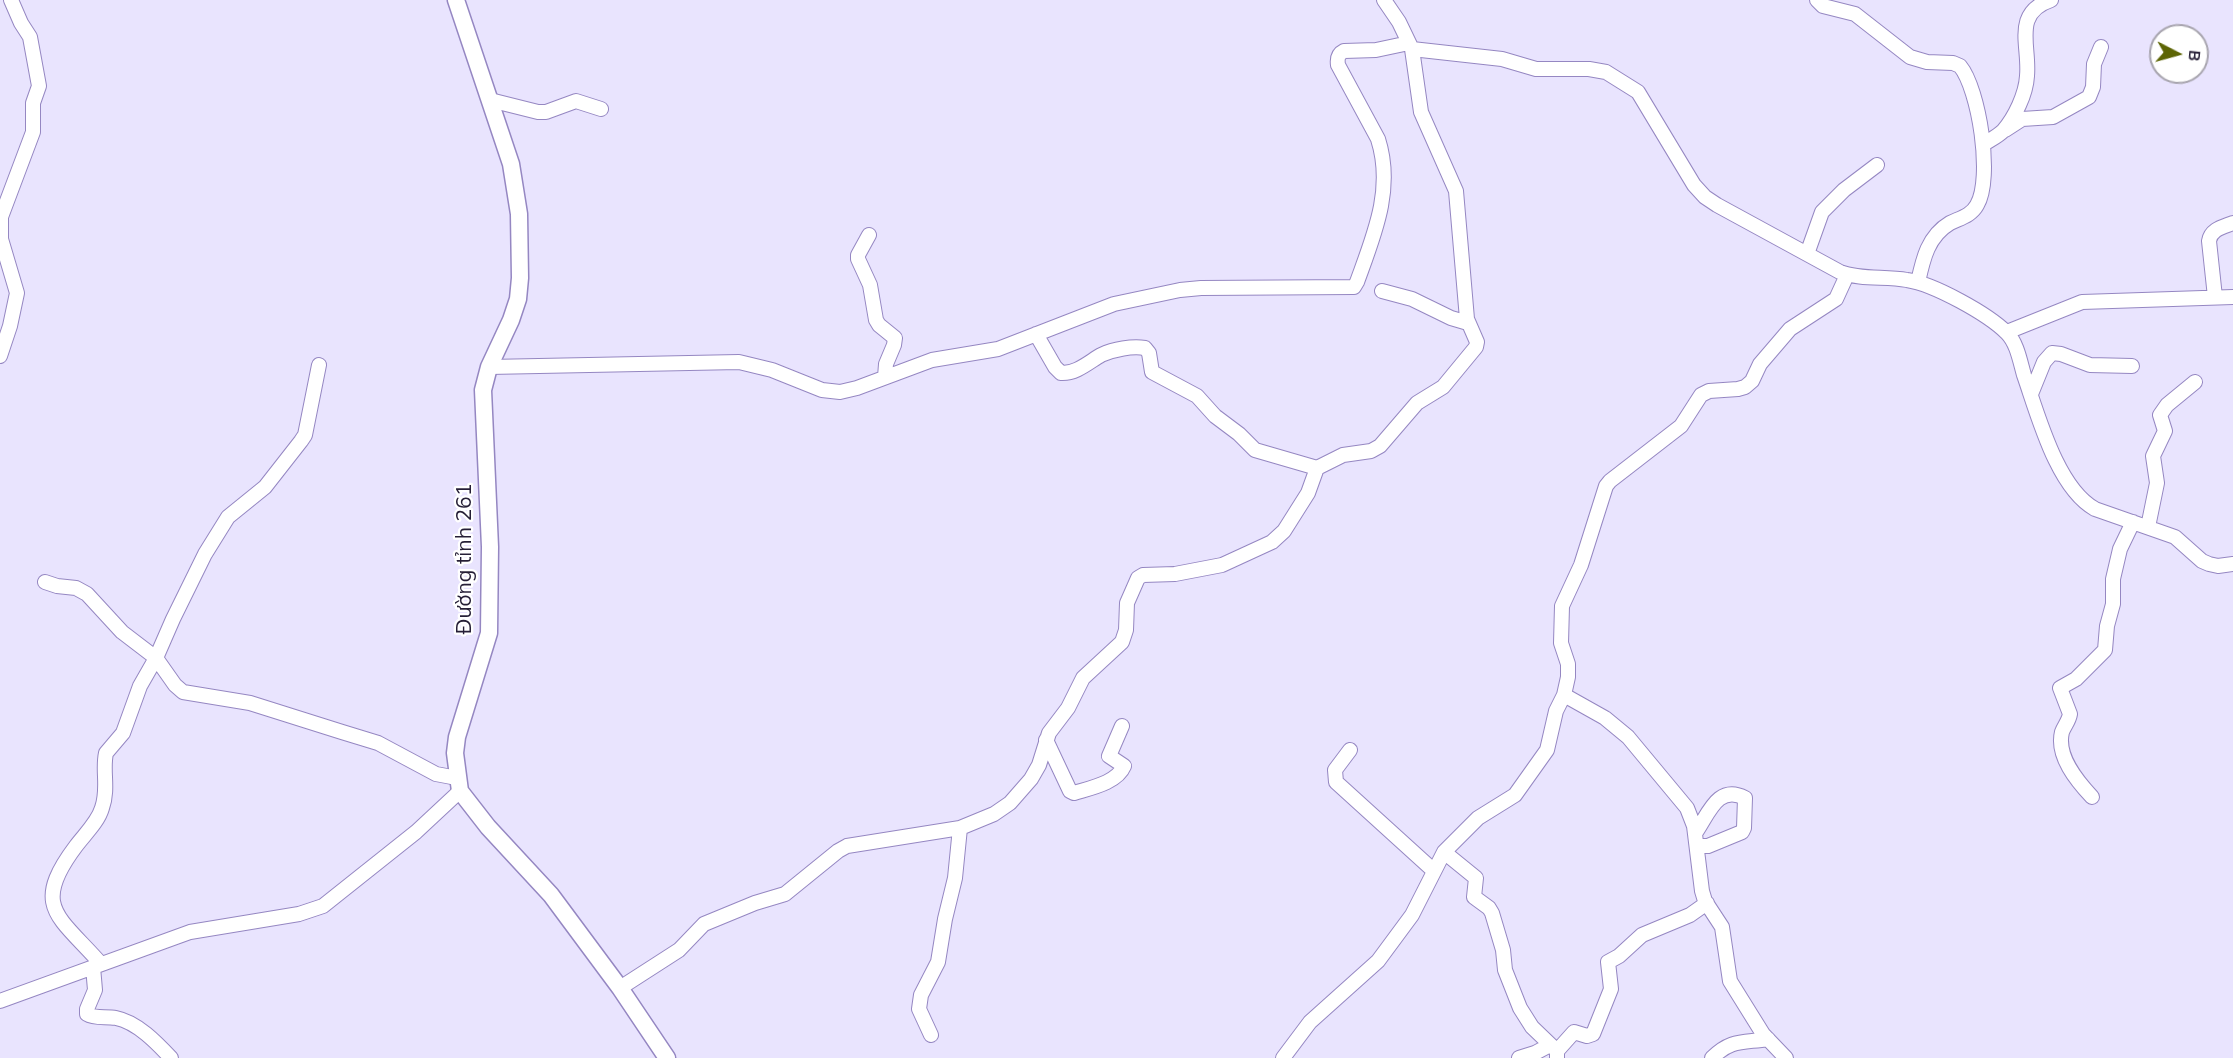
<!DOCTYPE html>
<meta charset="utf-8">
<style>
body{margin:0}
#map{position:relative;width:2233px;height:1058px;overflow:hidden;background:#e9e4fe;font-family:Mulish,sans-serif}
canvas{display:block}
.north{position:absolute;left:2149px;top:24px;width:60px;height:60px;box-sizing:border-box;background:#fff;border:2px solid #a8a5af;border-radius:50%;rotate:96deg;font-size:16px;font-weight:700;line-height:24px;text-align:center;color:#251e36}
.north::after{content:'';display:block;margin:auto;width:21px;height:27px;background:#5d6505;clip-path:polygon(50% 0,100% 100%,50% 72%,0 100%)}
</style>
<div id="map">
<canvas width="2233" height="1058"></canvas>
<div class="north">B</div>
</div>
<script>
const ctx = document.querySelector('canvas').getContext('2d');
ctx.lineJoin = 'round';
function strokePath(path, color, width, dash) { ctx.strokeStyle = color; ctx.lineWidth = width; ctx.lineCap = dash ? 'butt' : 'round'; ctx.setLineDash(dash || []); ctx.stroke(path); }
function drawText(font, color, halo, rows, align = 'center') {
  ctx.font = font + ' Mulish,sans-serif'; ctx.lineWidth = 4.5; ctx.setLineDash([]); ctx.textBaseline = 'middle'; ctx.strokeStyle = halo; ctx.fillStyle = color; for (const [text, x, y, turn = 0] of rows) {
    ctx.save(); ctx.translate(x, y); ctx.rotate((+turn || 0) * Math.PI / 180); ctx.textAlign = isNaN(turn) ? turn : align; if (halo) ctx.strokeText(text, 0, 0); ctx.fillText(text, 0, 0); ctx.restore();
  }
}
const minor = new Path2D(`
 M1817 0 1823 6 1855 14 1910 57 1927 62 1953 63 1960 66C1979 89 1993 178 1977 205 1971 216 1960 218 1950 223 1928 236 1923 259 1918 282
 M1412 49 1502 59 1536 69H1589L1606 72 1638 92 1694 185 1705 197 1717 205 1840 272C1861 280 1885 276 1907 280 1934 284 1988 314 2007 333 2017 343 2020 361 2024 375 2038 415 2057 488 2095 509L2175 537 2202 561 2209 564 2218 566 2233 564
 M490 100 538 112H546L576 101 601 109
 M2005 130 2022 119 2053 117 2089 97 2093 87 2094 64 2101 47
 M1984 144C1990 140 1998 136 2003 131 2015 117 2026 94 2027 76 2030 46 2012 13 2051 0
 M869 235 858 255V259L870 285 876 320 879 325 895 338 894 345 886 364 885 377
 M1807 254 1822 212 1844 190 1877 165
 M1382 291 1412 299 1451 318 1468 323
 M2215 297 2209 241C2211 229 2223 227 2233 223
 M2007 332 2082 302 2233 297
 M1036 334 1055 367 1061 373C1076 374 1089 362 1101 355 1114 349 1132 346 1145 348L1149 353 1152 372 1197 396 1215 416 1239 434 1255 450 1317 468
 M0 356 10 326 17 293 1 239V217L33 132V103L39 86 30 37 21 23 11 0
 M489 367 739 362 772 370 822 390 840 392 857 388 932 360 998 349 1114 304 1180 290 1201 288 1354 287 1357 282C1374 235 1394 189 1378 139L1338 65C1337 58 1338 54 1344 51L1376 50 1409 43
 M2031 394 2044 362 2052 353 2061 354 2090 365 2132 366
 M2148 527 2157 483 2153 456 2165 431 2160 415 2167 405 2195 382
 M45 582 57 586 76 588 87 594 122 632 156 658 175 685 183 692 250 703 342 732 378 743 436 774 457 778
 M1564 695 1605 718 1628 737 1687 808 1694 826 1702 891 1705 901 1722 927 1730 981 1763 1034 1786 1058
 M1046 740 1070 791 1074 793C1090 788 1117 783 1124 766L1109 756 1122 726
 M1350 750 1335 770 1336 782 1434 871
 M2092 797C2077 781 2056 756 2062 732 2064 726 2069 721 2070 714L2060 688 2076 679 2105 650 2107 626 2113 604V579L2120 549 2133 522
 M1696 832C1709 813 1718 784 1745 798L1744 828 1742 832 1708 846H1697
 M1444 852 1476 878 1474 897 1489 908 1492 913 1503 950 1505 970 1520 1008 1532 1027 1557 1051V1058
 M101 964C59 916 30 907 76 846 85 834 98 822 102 808 109 788 102 771 106 753L123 733 140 686 156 658 173 619 205 554 228 517 265 487 301 441 305 435 319 365
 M93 967 95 990 87 1009V1014C95 1019 106 1016 116 1018 137 1022 157 1043 171 1058
 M620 988 679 950 704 924 755 903 785 894 838 851 847 846 960 828 994 814 1010 803 1031 779 1039 765 1049 733 1068 708 1083 678 1122 642 1126 630 1127 603 1138 578 1143 575 1175 574 1222 565 1272 542 1284 531 1308 493 1317 468 1343 455 1371 451 1380 446 1417 403 1443 387 1476 347 1477 342 1467 319 1456 191 1421 112 1412 49 1399 22 1384 0
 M0 1001 190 932 299 914 323 906 416 832 460 791
 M931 1035 919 1009 921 995 938 962 945 919 955 878 960 828
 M1557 1051 1574 1032 1587 1036 1593 1034 1611 989 1608 962 1619 956 1642 935 1690 915 1707 903
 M1283 1058 1310 1022 1378 961 1412 915 1444 852 1478 818 1515 795 1547 750 1556 711 1564 695 1568 677V664L1561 643 1562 606 1581 565 1606 486 1610 481 1681 426 1701 395 1709 391 1738 389 1745 387 1752 381 1760 364 1790 329 1836 299 1847 275
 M1519 1058 1535 1053 1550 1045
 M1712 1058C1731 1039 1743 1043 1768 1039`);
const major = new Path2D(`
 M456 0 511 164 519 214 520 278 518 299 511 320 489 367 483 390 490 547 489 633 457 737 455 753 460 791 488 827 551 895 620 988 667 1058`);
strokePath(minor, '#9587c2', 16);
strokePath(major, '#9587c2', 19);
strokePath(minor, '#fff', 14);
strokePath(major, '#fff', 16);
drawText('21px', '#251e36', '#fff', [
 ["Đường tỉnh 261",465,559,-90]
]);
</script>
